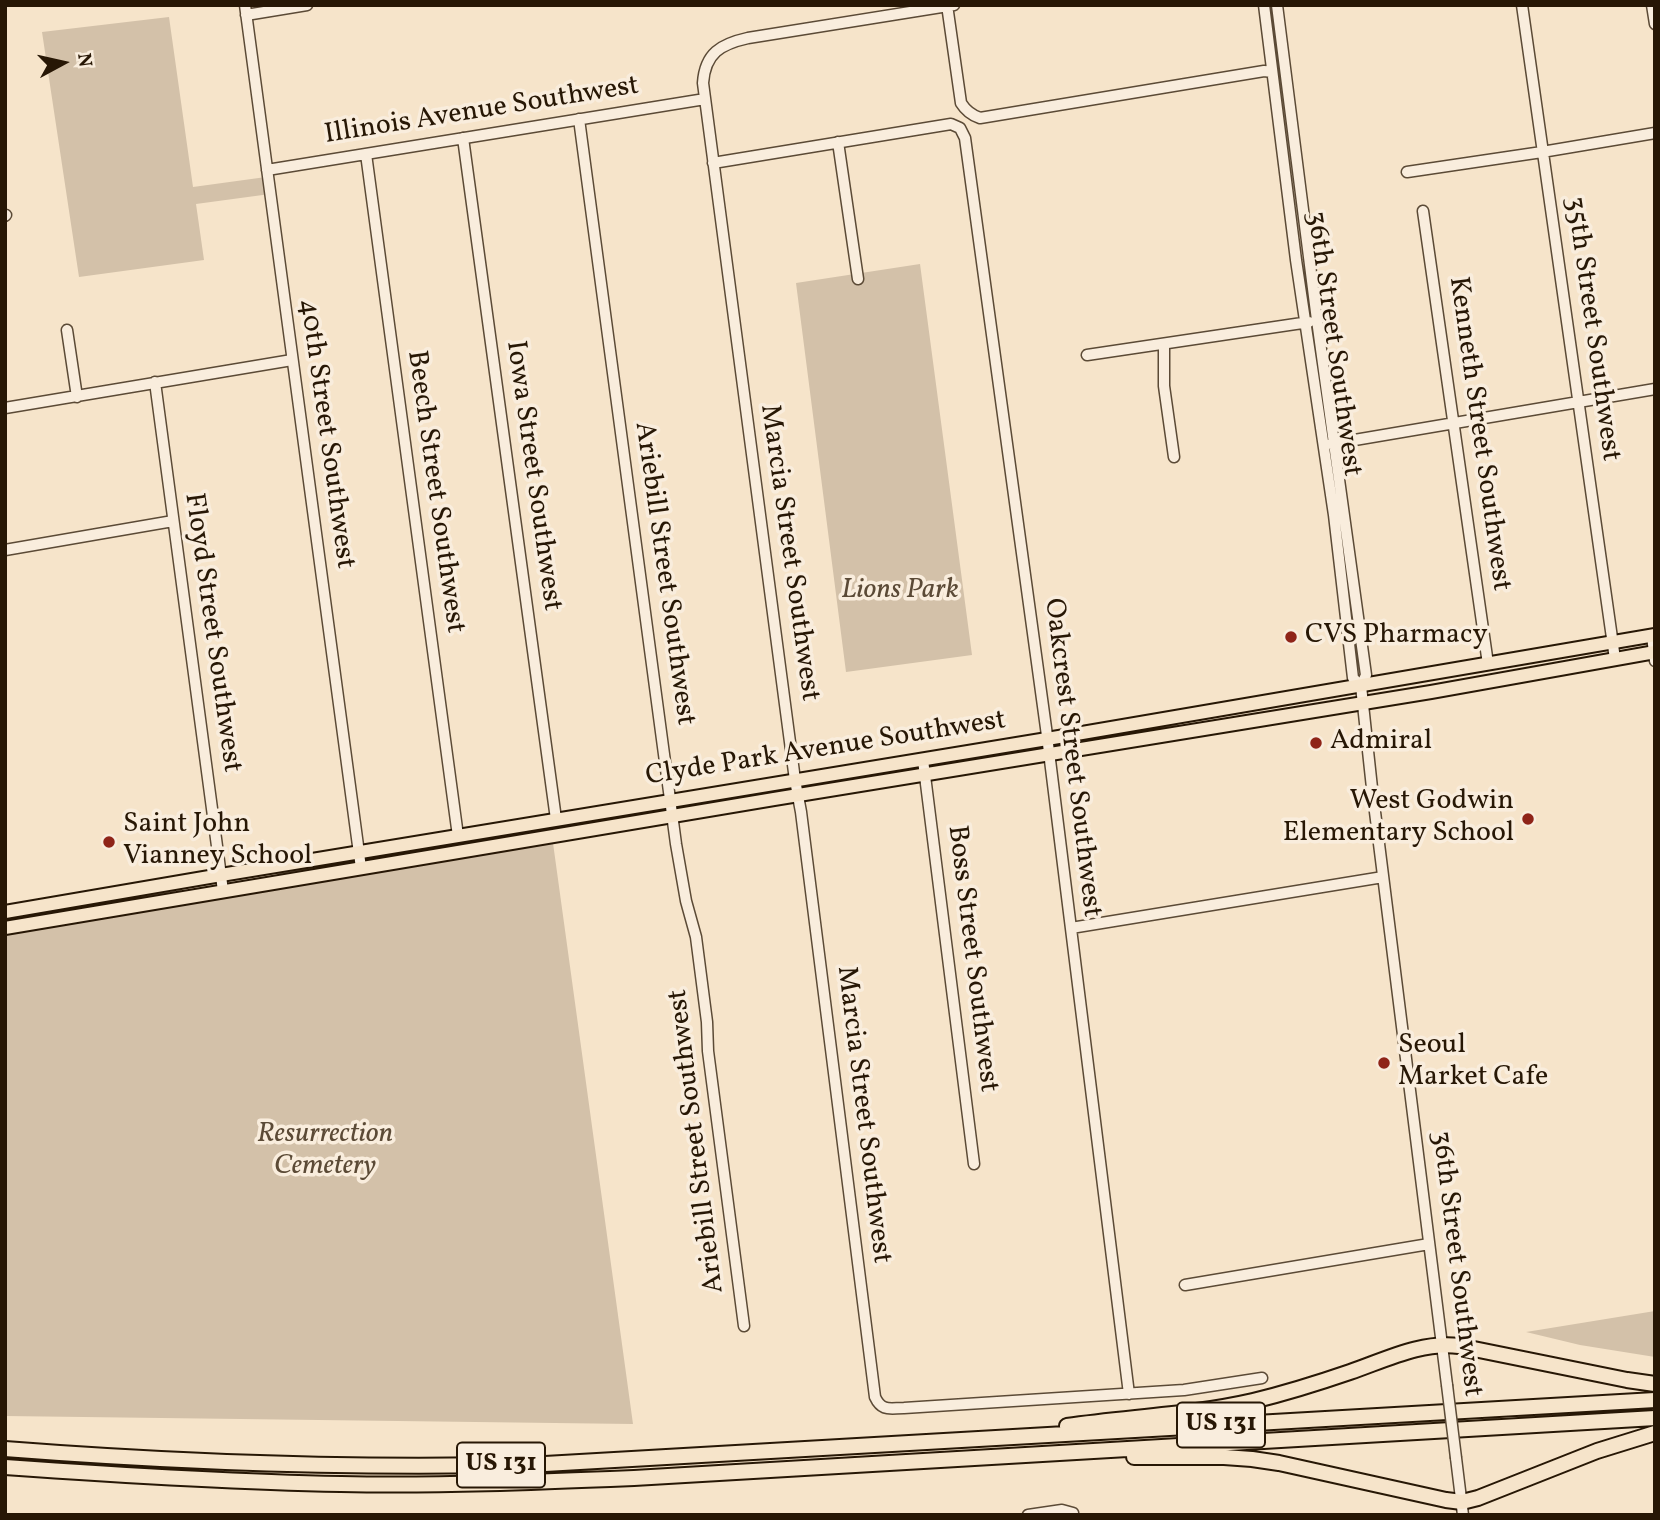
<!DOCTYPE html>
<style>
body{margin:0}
#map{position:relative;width:1660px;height:1520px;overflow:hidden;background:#f6e4ca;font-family:Vollkorn,serif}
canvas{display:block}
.frame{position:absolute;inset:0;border:7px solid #271705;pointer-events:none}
.north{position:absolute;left:28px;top:28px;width:70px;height:70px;-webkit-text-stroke:5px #f9eddd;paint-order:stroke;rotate:82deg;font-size:19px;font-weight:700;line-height:28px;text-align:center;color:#271705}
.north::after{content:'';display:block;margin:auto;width:24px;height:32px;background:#271705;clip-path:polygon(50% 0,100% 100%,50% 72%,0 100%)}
</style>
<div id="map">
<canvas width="1660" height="1520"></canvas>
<div class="frame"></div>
<div class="north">N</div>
</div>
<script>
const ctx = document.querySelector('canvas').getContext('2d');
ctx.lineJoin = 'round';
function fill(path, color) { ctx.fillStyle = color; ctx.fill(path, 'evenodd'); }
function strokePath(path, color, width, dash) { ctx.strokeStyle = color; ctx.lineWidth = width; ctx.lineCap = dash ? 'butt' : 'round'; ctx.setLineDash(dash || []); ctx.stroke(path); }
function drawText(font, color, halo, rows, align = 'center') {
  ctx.font = font + ' Vollkorn,serif'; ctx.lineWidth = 7; ctx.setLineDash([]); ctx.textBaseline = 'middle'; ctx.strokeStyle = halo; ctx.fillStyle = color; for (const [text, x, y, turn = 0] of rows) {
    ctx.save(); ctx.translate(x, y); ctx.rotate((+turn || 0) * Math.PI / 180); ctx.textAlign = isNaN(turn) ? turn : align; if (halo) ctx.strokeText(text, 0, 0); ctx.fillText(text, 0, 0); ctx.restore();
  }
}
fill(new Path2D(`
 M169 17 193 187 266 177 270 194 196 204 204 260 79 277 42 32Z
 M920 264 972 655 846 672 796 283Z
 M553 843 633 1424 5 1416V934Z
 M1655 1311V1357L1580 1345 1526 1332Z`), '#d3c1a9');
const minor = new Path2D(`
 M245 5 361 868
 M947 5 961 103C966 111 971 115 980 118L1264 71 1272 72
 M954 5 748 38C721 44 705 53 703 83L795 780 801 812 875 1397C882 1412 890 1408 904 1408L1184 1390 1262 1378
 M1264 5 1296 260 1334 515 1353 678 1361 686
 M1277 5 1317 320 1366 675 1361 686 1372 788 1447 1385
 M1522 5 1615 659
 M1652 5 1655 24
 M246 15 307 5
 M579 119 676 844 686 901 696 937 707 1022 708 1051 744 1326
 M463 138 556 819
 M838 142 858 279
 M366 154 458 836
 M713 163 951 124 960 128 965 138 1046 728 1129 1394
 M267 170 705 99
 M1407 172 1542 152 1655 133
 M1423 211 1488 664
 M5 216 6 215
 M67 330 77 397
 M1164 344V386L1174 457
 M1087 355 1309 322
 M155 382 223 891
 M5 408 292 360
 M1331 444 1655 389
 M5 550 173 521
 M1652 636 1655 661
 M923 760 974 1164
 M1071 928 1383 877
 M1185 1285 1429 1244
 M1456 1458 1463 1515
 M1028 1515 1062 1510 1073 1513`);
const major = new Path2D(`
 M5 912 221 875 1047 739 1655 635
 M5 928 774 799 1431 692 1655 652`);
const highway = new Path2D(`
 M1067 1426C1129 1417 1192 1415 1253 1401 1286 1393 1318 1383 1350 1372 1385 1360 1422 1341 1459 1346L1627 1380 1655 1384
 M5 1449C185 1463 365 1469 545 1464L1655 1400
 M1134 1457H1224L1252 1459 1279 1463 1446 1500 1462 1502 1478 1498 1597 1451 1655 1433
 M5 1467C117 1475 229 1482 341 1484 438 1486 536 1482 634 1478L1655 1418`);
strokePath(minor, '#5b4a36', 13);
strokePath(major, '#271705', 16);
strokePath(highway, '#271705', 18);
strokePath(minor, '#f9eddd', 10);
strokePath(major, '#f6e4ca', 12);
strokePath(highway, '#f6e4ca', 14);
const minorBridge = new Path2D(`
 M1447 1385 1456 1458`);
strokePath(minorBridge, '#5b4a36', 13, []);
strokePath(minorBridge, '#f9eddd', 10);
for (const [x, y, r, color] of [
 [1291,637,7,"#8f2418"],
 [1316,743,7,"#8f2418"],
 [1528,819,7,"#8f2418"],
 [109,842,7,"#8f2418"],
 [1384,1063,7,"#8f2418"]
]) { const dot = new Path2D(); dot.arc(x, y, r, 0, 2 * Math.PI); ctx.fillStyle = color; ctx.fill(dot); strokePath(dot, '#f9eddd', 2.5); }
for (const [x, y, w] of [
 [1221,1425,88],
 [501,1465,88]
]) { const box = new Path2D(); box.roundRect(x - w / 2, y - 22.5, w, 45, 5); ctx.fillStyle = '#f9eddd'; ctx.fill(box); strokePath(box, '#271705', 2); }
drawText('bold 26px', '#271705', null, [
 ["US 131",1221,1425],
 ["US 131",501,1465]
]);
drawText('28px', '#271705', '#f9eddd', [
 ["Illinois Avenue Southwest",482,112,-9],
 ["35th Street Southwest",1591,329,82],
 ["36th Street Southwest",1332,344,82],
 ["40th Street Southwest",325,434,82],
 ["Kenneth Street Southwest",1478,434,82],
 ["Iowa Street Southwest",532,476,82],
 ["Beech Street Southwest",434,492,82],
 ["Marcia Street Southwest",788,553,82],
 ["Ariebill Street Southwest",663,574,82],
 ["Floyd Street Southwest",211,633,82],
 ["Clyde Park Avenue Southwest",826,750,-9],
 ["Oakcrest Street Southwest",1071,758,83],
 ["Boss Street Southwest",971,959,83],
 ["Marcia Street Southwest",862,1115,83],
 ["Ariebill Street Southwest",698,1141,-97],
 ["36th Street Southwest",1455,1264,83]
]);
drawText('italic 28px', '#5b4a36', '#f9eddd', [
 ["Lions Park",900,592],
 ["Resurrection",325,1136],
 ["Cemetery",325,1168]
]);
drawText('28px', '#271705', '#f9eddd', [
 ["CVS Pharmacy",1305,637],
 ["Admiral",1330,743],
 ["West Godwin",1514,803,"right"],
 ["Elementary School",1514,835,"right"],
 ["Saint John",123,826],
 ["Vianney School",123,858],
 ["Seoul",1398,1047],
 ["Market Cafe",1398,1079]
], 'left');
</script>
